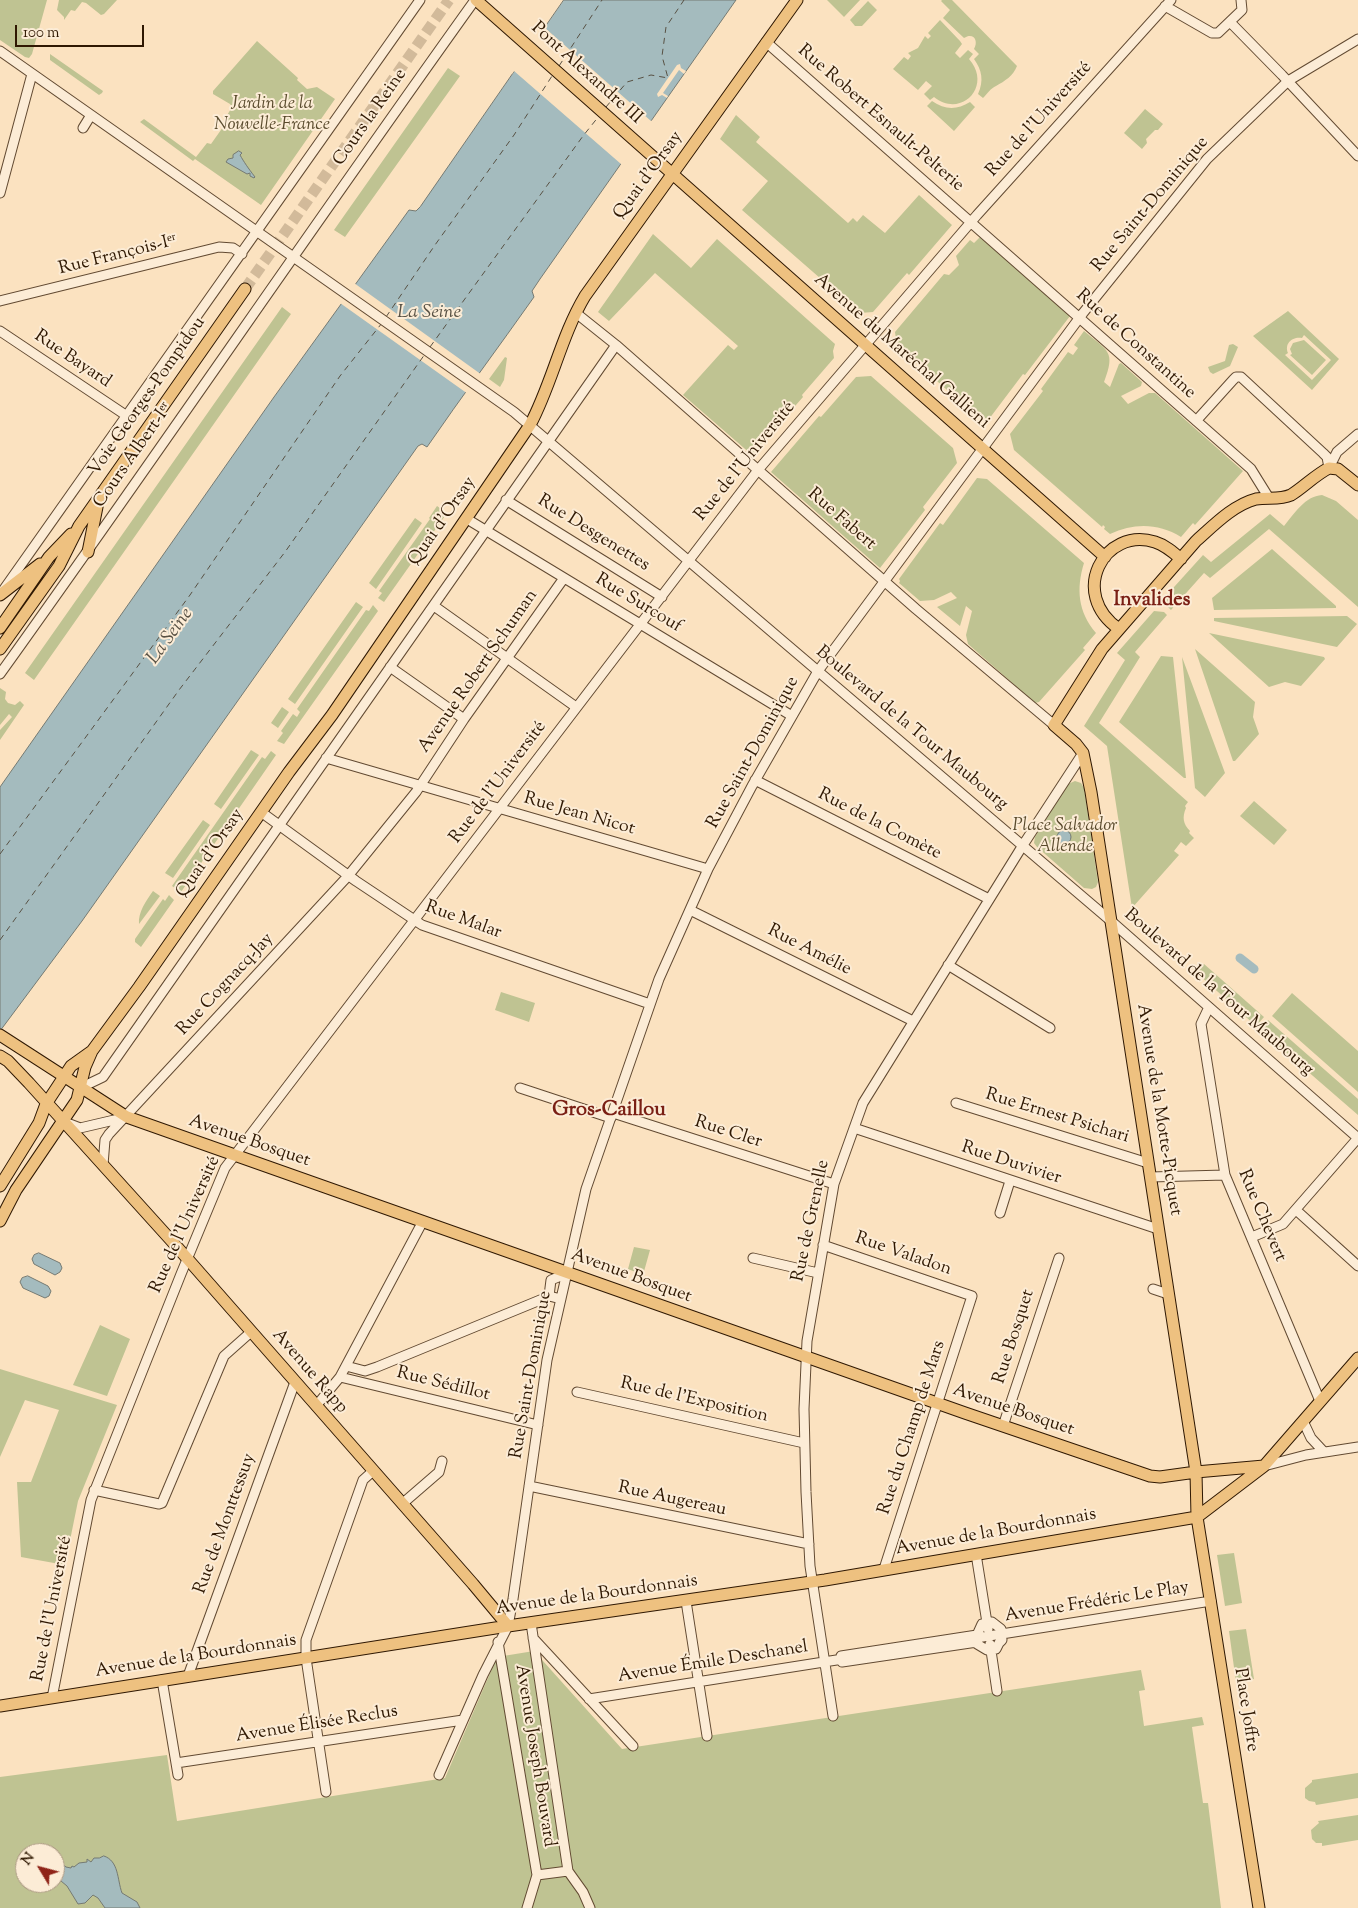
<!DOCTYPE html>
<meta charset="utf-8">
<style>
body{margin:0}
#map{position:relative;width:1358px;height:1908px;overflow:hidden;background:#fbe2c0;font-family:"Sorts Mill Goudy",serif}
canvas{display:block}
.north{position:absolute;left:15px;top:1843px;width:50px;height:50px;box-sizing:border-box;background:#fcecd6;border:1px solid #aa9781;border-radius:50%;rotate:307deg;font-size:14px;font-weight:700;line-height:20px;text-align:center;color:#2f1802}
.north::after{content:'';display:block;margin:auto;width:18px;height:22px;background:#8f2418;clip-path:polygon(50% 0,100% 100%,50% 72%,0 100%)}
.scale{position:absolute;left:15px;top:25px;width:129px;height:22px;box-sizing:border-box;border:2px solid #2f1802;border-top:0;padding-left:6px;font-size:15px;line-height:18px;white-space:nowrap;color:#2f1802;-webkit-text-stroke:4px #fcecd6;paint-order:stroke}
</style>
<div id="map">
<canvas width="1358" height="1908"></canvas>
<div class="north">N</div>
<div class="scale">100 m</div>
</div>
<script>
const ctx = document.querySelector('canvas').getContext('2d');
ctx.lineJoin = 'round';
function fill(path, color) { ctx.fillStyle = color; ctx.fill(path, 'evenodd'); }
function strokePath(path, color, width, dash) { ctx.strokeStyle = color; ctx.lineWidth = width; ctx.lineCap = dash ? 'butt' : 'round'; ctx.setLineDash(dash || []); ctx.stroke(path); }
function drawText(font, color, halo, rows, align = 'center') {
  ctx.font = font + ' "Sorts Mill Goudy",serif'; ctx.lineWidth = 4; ctx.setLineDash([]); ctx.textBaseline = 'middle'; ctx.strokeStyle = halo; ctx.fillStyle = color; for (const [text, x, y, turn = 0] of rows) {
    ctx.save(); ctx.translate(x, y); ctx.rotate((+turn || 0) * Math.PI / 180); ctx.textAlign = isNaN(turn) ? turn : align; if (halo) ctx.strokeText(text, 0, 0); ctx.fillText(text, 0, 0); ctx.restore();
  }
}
fill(new Path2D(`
 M0 0H47L32 54 29 58 25 57 0 40Z
 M59 0H117L104 14 101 15 86 3 82 2 75 11 71 10 64 20V17L57 10Z
 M827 0H860L844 17Z
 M942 0H952L1017 66C1013 76 1005 81 996 86 991 88 987 94 983 98L978 94C984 81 982 70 974 59L979 54 974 49C979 40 973 32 964 38L943 18 950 10 941 1Z
 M868 1 877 10 862 26H855L850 20Z
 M940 20 960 41 962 44 955 53 960 58 968 50 973 54 969 59C993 86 961 119 934 97L930 100 924 94 932 86 926 81 918 90 893 69 904 57 908 60 911 56 908 53 918 48 925 36 928 39 931 36 928 33Z
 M257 41 298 78 297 80 307 89 317 87 335 99 261 205 195 159 193 161 140 122 144 119 196 157 207 143 211 144 228 120 226 117 232 107 230 104 213 94V91Z
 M50 54 103 91 102 93 99 95 50 60Z
 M448 68 460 76 345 237 334 230Z
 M932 101C945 110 957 110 970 102L975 107 954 131 927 106Z
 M1145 109 1163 124 1158 130H1155L1146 139 1147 143 1142 149 1124 133Z
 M736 115 760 137 756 142 848 223 853 218 857 222 863 215 885 233 919 195 952 225 909 275 907 273 873 312 860 313 742 210 768 181 720 139Z
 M653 234 691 268 717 239 835 344 833 351 834 358 802 395 803 397 752 455 683 395 728 345 734 350 738 346 655 273 609 321 598 312Z
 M980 237 1070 316 1025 375 1023 374 989 419 979 418 897 346 895 332 944 274 949 275 959 265 956 256 970 240 974 243Z
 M282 307 291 314 34 680 25 673Z
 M1288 311 1339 359 1312 390 1253 336ZM1304 335 1331 360 1312 380 1285 355 1288 353C1284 343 1293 336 1302 338Z
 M1084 331C1108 351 1116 351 1104 382L1110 387 1119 364 1121 363 1142 382 1141 386 1121 396 1128 404 1149 393H1155L1243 471 1195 525 1193 523 1181 537C1158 523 1134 523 1110 534L1104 529 1105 527 1103 525 1102 527 1014 450 1010 434 1043 391 1041 389 1068 352 1073 355 1078 348 1074 345Z
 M1304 340 1326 360 1312 375 1290 355 1292 354 1290 349 1293 343Z
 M1233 344 1238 347 1230 366 1213 374 1210 372 1208 367 1225 361 1229 345Z
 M505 357 507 358 504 380 500 387 489 379Z
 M871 376 953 448 957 463 923 507 925 510 880 568 771 472 819 416 821 417 856 377Z
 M977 478 987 479 1084 563C1076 589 1078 612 1096 633L1083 648 1085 650 1039 702 1035 703 968 644 966 635 972 611 966 606 960 626 937 607 957 598 951 592 934 600 920 601 899 583 900 581 899 579 940 523 943 525Z
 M1322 495 1336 501 1358 520V607L1269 529 1210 578 1204 573 1171 610 1168 607 1165 597 1203 555 1211 562 1270 514 1284 526C1294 514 1305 496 1322 495Z
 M437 506 447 513 384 602 378 598 382 593 379 591 430 519 429 518Z
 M415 518 422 523 376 589 369 583Z
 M1272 549 1336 606V608L1214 610 1212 598Z
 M356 602 363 607 295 704 288 699Z
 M373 605 378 611 284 744 277 741 283 733 281 731 293 714 297 717 300 712 297 709 366 610 369 611Z
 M1154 611 1164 612 1167 615 1135 652 1140 657 1099 723 1188 802 1185 806 1186 808C1182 817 1183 824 1190 831L1189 833 1194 838 1186 846 1181 842 1174 851 1179 855 1132 908 1107 746 1084 726 1125 660 1117 653Z
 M1347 616 1357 624 1337 647 1214 621V618Z
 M1209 633 1324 657 1325 659 1301 686 1285 682 1269 687Z
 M1195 649 1255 702 1253 717 1259 734 1235 761H1233Z
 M1161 656 1173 657 1186 778H1184L1119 722Z
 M1182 657 1225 773 1205 797 1195 788Z
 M0 688 6 692 5 699 8 703 15 705 20 701 24 705 0 740V730L12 717 9 714 0 725Z
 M282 707 289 712 278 728 271 723Z
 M251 750 259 755 221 809 214 804Z
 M271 751 276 755 181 892 172 886 262 757 265 759Z
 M1075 781 1081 783 1084 788 1098 882 1096 887 1092 889 1084 888 1037 847 1034 843 1035 837 1068 784Z
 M1254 801 1287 830 1274 845 1240 816Z
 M203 820 210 825 173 878 165 873Z
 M153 891 160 896 139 924C138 912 146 901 153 891Z
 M169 895 174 900 141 947 135 942V939L163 899 165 901Z
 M1200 964 1202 965 1204 964 1264 1017 1256 1026 1198 974V966Z
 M501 992 535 1003 529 1022 495 1010Z
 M1292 993 1358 1051V1092L1272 1016Z
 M1268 1020 1358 1099V1115L1260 1030Z
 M634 1247 650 1250 643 1275 628 1269Z
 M100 1325 130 1339 107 1396 73 1385Z
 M0 1369 117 1405 78 1501 65 1565 21 1557 17 1482H31L59 1410 25 1400 0 1457Z
 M1234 1553 1242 1603 1225 1606 1217 1555Z
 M1246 1629 1254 1679 1236 1682 1229 1631Z
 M534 1651 622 1749 1141 1670 1145 1690 1139 1691 1144 1726 1202 1717 1204 1725 1192 1727 1203 1803H1208L1221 1908H0V1777L167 1755 177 1821 445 1778 497 1657ZM25 1853H55V1883H25Z
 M1358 1773V1798L1316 1805 1315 1802 1309 1801 1305 1798V1788L1312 1782V1780Z
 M1358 1815V1840L1322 1846V1843H1316L1312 1839 1311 1830 1319 1823 1318 1821Z`), '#bfc392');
const water = new Path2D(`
 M564 0H736L540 279 532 291 534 297C498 348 462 396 427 447L422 444 418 446 82 921 0 1031V787L274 397 409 210 416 211 420 207Z
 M239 151 242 153 240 155C244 162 248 168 255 177L254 178 250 176V173L247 174 226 162 228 159 233 158V155Z
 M1057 837a7 7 0 1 1 14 0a7 7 0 1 1-14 0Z
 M39 1253 60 1263 62 1268 60 1272 55 1275 34 1264 32 1259 34 1255Z
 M28 1276 48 1286 51 1291 49 1296 45 1298 23 1288 20 1282 22 1278Z
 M104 1856C119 1861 117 1879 122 1893L137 1902 140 1908H105L98 1898 93 1895 85 1903 78 1904 67 1886 55 1876V1868L60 1862 66 1867 71 1868 72 1866 74 1867 79 1863 87 1862V1859L91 1862 94 1858H99Z`);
fill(water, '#a4bbbe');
strokePath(water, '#757a73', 1);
fill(new Path2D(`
 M545 23V28L651 121 655 119 620 169 621 164 514 71 512 74 510 72Z
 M680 64 681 68 686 71 684 74 679 70 663 93 668 96 667 98 662 95 658 97 657 94 677 65Z
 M354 283 482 375 468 394 340 303Z`), '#fbe2c0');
strokePath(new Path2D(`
 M1240 958 1254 969`), '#a4bbbe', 9);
strokePath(new Path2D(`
 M559 66 602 0
 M606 107 627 82 651 75 668 78 662 56 666 27 684 0
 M386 317 435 245 514 135 552 76
 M430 347 583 136 599 116
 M0 854 190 595 340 376 382 323
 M0 940 179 690 285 552 425 354`), '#585144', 1, [6, 5]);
strokePath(new Path2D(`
 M245 289 449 0`), '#d2ba9a', 11, [11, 5.5]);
const minor = new Path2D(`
 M1165 6 1212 33H1218L1242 10 1241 0
 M1230 22 1282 75 1358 156
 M766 42 1251 469 1269 498
 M0 51 514 412 1111 921 1358 1138
 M83 128 91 115
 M0 193 32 74
 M0 301 219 247 233 248 242 254
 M576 313 616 345 916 609 1054 725
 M0 331 127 416
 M1196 421 1233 380 1236 377H1241L1323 453 1327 457 1329 468
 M1329 468 1337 452 1358 434
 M506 500 662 597
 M467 519 792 716
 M4 589 420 0
 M434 606 576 707
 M390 667 464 719
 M0 674C160 451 315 223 475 0
 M326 758 708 869
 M755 780 989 899
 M261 812 356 881 422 925 650 1004
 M690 910 913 1021
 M948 965 1050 1028
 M1209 1007 1201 1024 1225 1175 1320 1401
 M80 1088 103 1077 616 345
 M520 1088 611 1118
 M956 1103 1148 1163
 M613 1113 834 1184
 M67 1123 80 1128 127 1117
 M854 1128 1158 1229
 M103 1165 105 1140 109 1134 348 876 416 792 464 719 564 578
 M1150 1177 1225 1175
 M1296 1210 1358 1266
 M1000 1213 1010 1181
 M1252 1237 1283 1224 1358 1138
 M823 1245 972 1296 884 1569
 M753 1258 818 1273
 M1153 1289 1168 1294
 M549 1296 551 1280 568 1273
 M346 1366 365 1371 377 1367 545 1298 549 1296 561 1299
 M340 1377 538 1425
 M577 1392 804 1443
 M316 1406 340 1377 423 1221
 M1303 1421 1311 1438 1324 1452
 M1003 1426 1059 1258
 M1264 1466 1306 1455 1358 1447
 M529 1486 809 1544
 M94 1490 159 1504 162 1503 224 1356 251 1332
 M402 1504 439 1472 442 1461
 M976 1554 988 1629
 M686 1601 707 1736
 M992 1622 1001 1629 1002 1640 999 1643 996 1649 987 1650 977 1644V1642L842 1662 841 1656 977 1635 982 1624Z
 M531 1623 568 1871 583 1892 590 1908
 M533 1638 633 1746
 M498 1642 537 1875 527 1908
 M990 1644 997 1691
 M188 1676 295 1382
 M162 1680 178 1775
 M52 1698 91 1500 181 1274 225 1168 758 470 977 215 1171 0
 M589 1699 1211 1601
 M833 1716 810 1566 806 1492 804 1409 807 1341 834 1184 863 1103 1023 845 1083 753
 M176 1763 463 1720
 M439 1775 483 1675 508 1626 513 1599 547 1360 586 1189 659 979 708 869 752 786 818 671 1083 313 1207 159 1288 81 1358 39
 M326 1792 306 1658V1640L363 1480 373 1471
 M537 1875 568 1871`);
const major = new Path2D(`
 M476 0 1105 557
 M88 552 98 502
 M0 595 40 564
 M0 628 49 557 71 534
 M1119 629C1068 594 1104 526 1155 542 1165 545 1173 552 1181 559
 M0 649 59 566 79 526 245 289
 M0 1035 127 1117 965 1413 1150 1476 1160 1477 1196 1472 1264 1466
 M0 1056 8 1061 29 1083 178 1248 473 1584 508 1626
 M0 1186 39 1123 46 1104 71 1066 92 1051
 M0 1221 16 1190 77 1100 85 1067 92 1051 139 987 289 772 332 715 530 425C552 384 561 336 585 296L797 0
 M0 1706 508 1626 825 1580 1197 1517 1264 1466 1358 1358
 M1259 1908 1197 1517 1196 1472 1091 792 1083 753 1076 744 1054 725 1102 649 1196 541C1213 526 1233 505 1256 499 1268 497 1280 500 1291 495 1304 487 1315 475 1329 468L1338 469 1358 485`);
strokePath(minor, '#624a32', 11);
strokePath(major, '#2f1802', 13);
strokePath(minor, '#fcecd6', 9);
strokePath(major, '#eec180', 11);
drawText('18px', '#2f1802', '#fcecd6', [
 ["Pont Alexandre III",586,74,42],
 ["Cours la Reine",371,118,-55],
 ["Rue Robert Esnault-Pelterie",880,119,41],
 ["Rue de l'Université",1040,120,-48],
 ["Quai d'Orsay",649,176,-54],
 ["Rue Saint-Dominique",1151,205,-50],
 ["Rue François-Iᵉʳ",118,256,-14],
 ["Rue de Constantine",1135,345,42],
 ["Avenue du Maréchal Gallieni",901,352,41],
 ["Rue Bayard",72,360,34],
 ["Voie Georges-Pompidou",148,397,-55],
 ["Cours Albert-Iᵉʳ",134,456,-55],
 ["Rue de l'Université",746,462,-51],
 ["Rue Fabert",841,520,41],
 ["Quai d'Orsay",443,522,-55],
 ["Rue Desgenettes",593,534,32],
 ["Rue Surcouf",638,604,31],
 ["Avenue Robert Schuman",479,672,-55],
 ["Boulevard de la Tour Maubourg",911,729,40],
 ["Rue Saint-Dominique",754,753,-61],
 ["Rue de l'Université",499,783,-53],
 ["Rue Jean Nicot",579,815,16],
 ["Rue de la Comète",879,825,27],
 ["Quai d'Orsay",211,854,-55],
 ["Rue Malar",463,921,20],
 ["Rue Amélie",809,951,27],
 ["Rue Cognacq-Jay",226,985,-47],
 ["Boulevard de la Tour Maubourg",1218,993,41],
 ["Avenue de la Motte-Picquet",1158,1110,81],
 ["Rue Ernest Psichari",1057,1117,17],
 ["Rue Cler",728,1133,18],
 ["Avenue Bosquet",249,1142,19],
 ["Rue Duvivier",1011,1164,18],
 ["Rue Chevert",1261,1216,67],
 ["Rue de Grenelle",812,1221,-78],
 ["Rue de l'Université",186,1225,-66],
 ["Rue Valadon",903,1255,19],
 ["Avenue Bosquet",631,1277,20],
 ["Rue Bosquet",1015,1337,-72],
 ["Avenue Rapp",309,1372,49],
 ["Rue Saint-Dominique",532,1375,-80],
 ["Rue Sédillot",443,1385,14],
 ["Rue de l'Exposition",694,1401,13],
 ["Avenue Bosquet",1013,1411,19],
 ["Rue du Champ de Mars",913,1428,-72],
 ["Rue Augereau",672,1500,12],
 ["Rue de Monttessuy",226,1524,-70],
 ["Avenue de la Bourdonnais",996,1533,-10],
 ["Avenue de la Bourdonnais",597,1596,-8],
 ["Avenue Frédéric Le Play",1097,1603,-9],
 ["Rue de l'Université",53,1609,-79],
 ["Avenue de la Bourdonnais",196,1657,-9],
 ["Avenue Émile Deschanel",713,1663,-9],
 ["Place Joffre",1245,1710,81],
 ["Avenue Élisée Reclus",317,1725,-9],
 ["Avenue Joseph Bouvard",534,1756,81]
]);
drawText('italic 18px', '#5a4b2d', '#fcecd6', [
 ["Jardin de la",272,105],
 ["Nouvelle-France",272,126],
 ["Place Salvador",1065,827],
 ["Allende",1065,848]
]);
drawText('italic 19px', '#585144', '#fcecd6', [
 ["La Seine",429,314],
 ["La Seine",171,637,-54]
]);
drawText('bold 20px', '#7a1f14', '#fcecd6', [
 ["Invalides",1152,602],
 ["Gros-Caillou",609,1112]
]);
</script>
